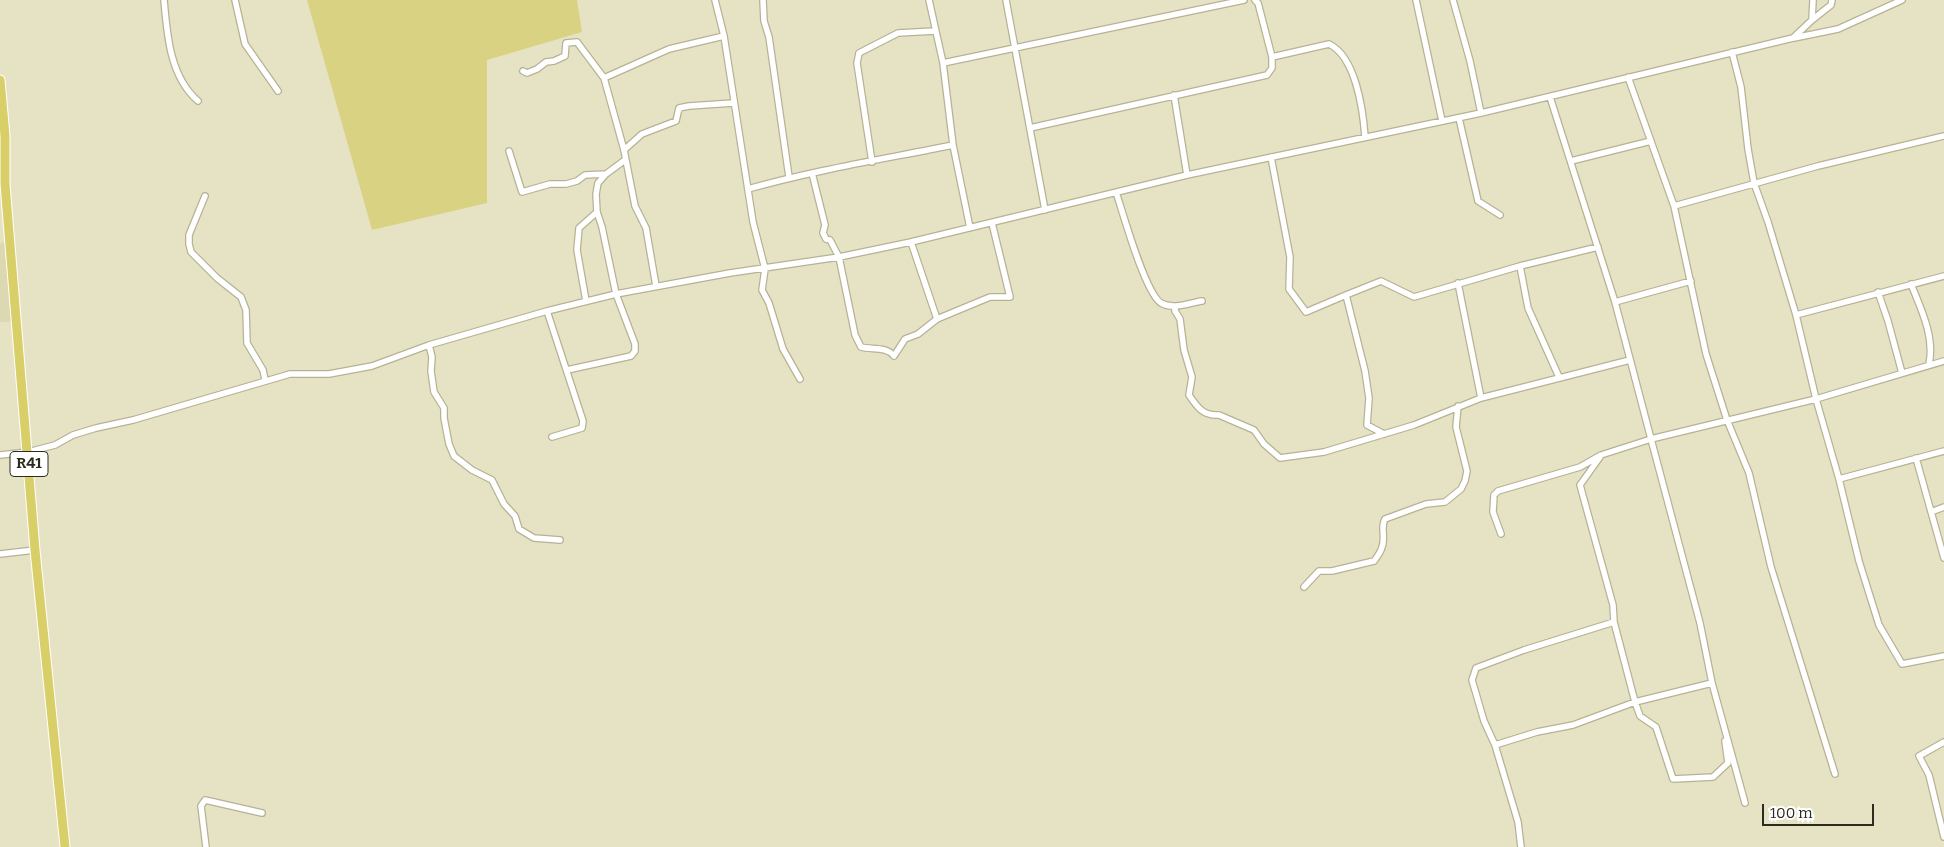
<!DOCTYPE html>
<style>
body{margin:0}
#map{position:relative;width:1944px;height:847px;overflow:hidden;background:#e6e3c4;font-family:Bitter,serif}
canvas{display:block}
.scale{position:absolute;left:1762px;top:804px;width:112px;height:22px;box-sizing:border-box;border:2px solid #2c2b1f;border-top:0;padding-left:6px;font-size:15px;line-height:18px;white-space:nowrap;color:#2c2b1f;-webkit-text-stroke:4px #fff;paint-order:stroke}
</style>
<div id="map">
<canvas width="1944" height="847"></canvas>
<div class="scale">100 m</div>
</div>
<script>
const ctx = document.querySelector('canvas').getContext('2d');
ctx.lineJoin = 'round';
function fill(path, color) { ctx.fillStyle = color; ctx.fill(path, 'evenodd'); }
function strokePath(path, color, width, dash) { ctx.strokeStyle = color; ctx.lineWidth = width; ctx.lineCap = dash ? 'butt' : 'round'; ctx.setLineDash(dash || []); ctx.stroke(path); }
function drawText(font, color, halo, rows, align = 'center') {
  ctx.font = font + ' Bitter,serif'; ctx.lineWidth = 4; ctx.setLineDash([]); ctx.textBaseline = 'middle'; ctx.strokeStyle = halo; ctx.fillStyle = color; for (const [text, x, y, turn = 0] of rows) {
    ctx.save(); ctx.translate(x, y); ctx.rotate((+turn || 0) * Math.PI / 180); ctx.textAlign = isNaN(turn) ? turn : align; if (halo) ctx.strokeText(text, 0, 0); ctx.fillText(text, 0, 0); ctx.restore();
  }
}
fill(new Path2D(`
 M6 241 12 322H0V244Z`), '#dcd8b1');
fill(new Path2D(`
 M307 0H577L582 32 487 60V203L372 230Z`), '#dad283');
const street = new Path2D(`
 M164 0C167 35 170 77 198 101
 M235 0 245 44 278 91
 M715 0 724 36 753 222 765 269 762 290 769 303 783 349 800 379
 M763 0 764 21 769 37 789 177
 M929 0 943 63 953 145 970 228
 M1006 0 1045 210
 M1416 0 1442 121
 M1453 0 1470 61 1481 113
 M1812 20 1831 5 1832 0
 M1794 38 1838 29 1902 0
 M1732 52 1741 87 1748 149 1754 183 1768 222 1796 315 1816 399 1839 479 1859 561 1879 625 1902 664 1944 656
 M1272 57 1329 44C1356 57 1363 110 1365 137
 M943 63 1244 0
 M523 71 527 73 537 69 546 62 554 61 565 56 566 43 577 42 604 78 624 150 635 206 646 228 656 286
 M1628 77 1674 206 1706 354 1727 420 1749 473 1771 567 1835 774
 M604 78 669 49 724 36
 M1174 95 1187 175
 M1550 97 1615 302 1651 439 1816 399 1944 361
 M1459 118 1478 201 1500 215
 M1030 128 1267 75 1272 68V57L1258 3 1255 0
 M624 150 642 134 676 121 679 108 689 106 733 103
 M509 151 522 192 550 184H566L577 181 585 175 606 174 625 160
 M1271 157 1290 257 1289 289 1306 312 1346 295
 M1571 161 1651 141
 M872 162 857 63 859 53 898 33 935 31
 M812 173 825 225 823 233 826 239 830 240 839 257 855 335 861 347C872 350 886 346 894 356L905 339 918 334 937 319 990 297H1010L992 223
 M748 189C815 170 884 159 953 145
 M1116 192C1123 213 1145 293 1161 303 1173 310 1189 303 1202 301
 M205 196 189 235V244L191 252 217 278 241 297 246 310 247 343 263 370 265 380
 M1674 206 1818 166 1944 136
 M911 242 937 319
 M1520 266 1528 308 1559 377
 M1458 283 1481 398
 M1911 284C1921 309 1935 337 1929 364
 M1878 292 1888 321 1902 373
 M586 301 577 250 579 228 597 212
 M1615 302 1691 281
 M1175 306V311L1180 319 1184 350 1192 377 1189 395C1197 407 1203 416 1219 415L1254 430 1264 444 1280 458 1324 452 1414 425 1481 398 1630 360
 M547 311 583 421 582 428 552 437
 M1796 315 1944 276
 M429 345 432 357 431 371 434 392 444 408V418L449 444 454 456 472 470 492 480 504 504 515 516 519 529 534 538 560 540
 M567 370 631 356 635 351V344L616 294 602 227 597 212 596 194 598 183 606 174
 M1384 434 1367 425 1369 398 1365 371 1346 295 1381 281 1414 297 1520 266 1598 247
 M0 455 28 452 55 445 73 435 96 428 133 420 290 374H329L372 366 429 345 547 311 616 294 730 273 839 257 911 242 1187 175 1481 113 1793 38 1812 20 1813 0
 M1600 457 1580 485 1613 605 1614 622 1635 702 1640 716 1656 727 1673 779 1713 777 1728 763 1725 741
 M1916 458 1944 558
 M1839 479 1944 451
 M1931 512 1944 507
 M1501 534 1493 512 1494 495 1498 491 1580 467 1601 455 1651 439 1700 623 1712 683 1745 803
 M0 554 35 550
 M1304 587 1319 571H1332L1374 561C1377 557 1381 552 1382 547 1386 537 1380 528 1385 519L1426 504 1445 502 1461 489 1465 481 1467 471 1456 427 1458 406
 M1944 742 1919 756 1929 775 1944 837
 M1495 745 1537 732 1573 725 1635 702 1712 683
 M206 847 201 806 205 800 262 813
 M1521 847 1518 822 1495 745 1484 721 1472 680 1476 668 1524 650 1614 622`);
const primary = new Path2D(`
 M0 80 5 136V184L35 550 65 847`);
strokePath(street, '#b6b395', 8);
strokePath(primary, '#fff', 11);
strokePath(street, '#fff', 5.5);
strokePath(primary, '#d9cf68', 9);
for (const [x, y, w] of [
 [29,464,38]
]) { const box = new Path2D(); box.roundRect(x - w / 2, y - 12.5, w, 25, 4); ctx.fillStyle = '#fff'; ctx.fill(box); strokePath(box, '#2c2b1f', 1); }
drawText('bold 15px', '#2c2b1f', null, [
 ["R41",29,464]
]);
</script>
